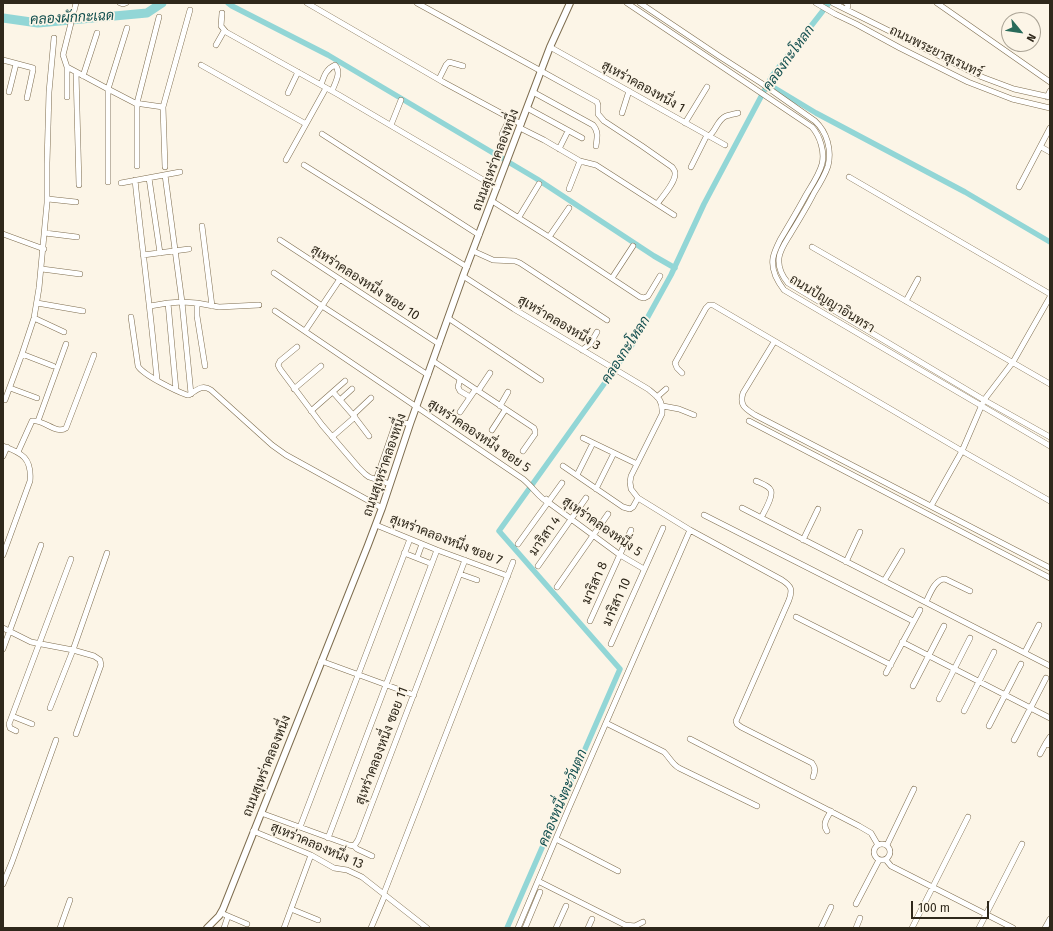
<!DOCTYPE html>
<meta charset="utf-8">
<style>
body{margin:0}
#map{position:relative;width:1053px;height:931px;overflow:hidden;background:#fcf5e7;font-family:"Fira Sans",sans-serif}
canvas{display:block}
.frame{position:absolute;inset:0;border:4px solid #2f281b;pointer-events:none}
.north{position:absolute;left:1001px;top:12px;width:40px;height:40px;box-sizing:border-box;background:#fcf5e7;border:1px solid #aaa395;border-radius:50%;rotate:119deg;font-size:11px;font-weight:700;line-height:16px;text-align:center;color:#2f281b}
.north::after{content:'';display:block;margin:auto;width:14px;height:18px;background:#296b5a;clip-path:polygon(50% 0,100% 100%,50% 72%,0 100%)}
.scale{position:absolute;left:911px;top:901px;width:78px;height:18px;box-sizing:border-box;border:2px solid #2f281b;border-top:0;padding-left:5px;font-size:12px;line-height:14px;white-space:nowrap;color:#2f281b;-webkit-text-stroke:3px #fcf5e7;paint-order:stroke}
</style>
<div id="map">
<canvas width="1053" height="931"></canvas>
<div class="frame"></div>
<div class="north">N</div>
<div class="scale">100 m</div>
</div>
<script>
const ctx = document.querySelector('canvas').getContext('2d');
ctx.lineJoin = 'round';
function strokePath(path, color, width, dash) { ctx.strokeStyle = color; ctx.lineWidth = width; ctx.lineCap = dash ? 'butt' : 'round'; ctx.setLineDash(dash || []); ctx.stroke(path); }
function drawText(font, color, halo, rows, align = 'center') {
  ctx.font = font + ' "Fira Sans",Sarabun,sans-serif'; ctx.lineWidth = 3.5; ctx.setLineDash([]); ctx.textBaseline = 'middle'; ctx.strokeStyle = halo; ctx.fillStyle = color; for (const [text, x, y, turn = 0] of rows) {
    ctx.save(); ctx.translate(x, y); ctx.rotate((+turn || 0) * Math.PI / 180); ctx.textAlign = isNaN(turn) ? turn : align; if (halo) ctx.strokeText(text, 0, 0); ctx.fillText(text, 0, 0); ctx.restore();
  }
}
strokePath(new Path2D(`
 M228 3 232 6 328 55 537 179 654 256 675 268
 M768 84 816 113 965 192 1050 242
 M507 928 620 669 499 531 634 342 671 275 704 204 772 76 829 3`), '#92d6d6', 5.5);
strokePath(new Path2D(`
 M3 18 38 23 147 13 162 3`), '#92d6d6', 9);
const minor = new Path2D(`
 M76 3 63 55 67 67 108 89 135 103 163 107
 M120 3 123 4 126 3
 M307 3 443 82 521 124
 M417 3 541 71 597 102 598 105V114L604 121 642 146 672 167C674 170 675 170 675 173 676 182 662 197 657 204
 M627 3 812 127C820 136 825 152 822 164 819 175 812 185 806 195 798 210 789 225 780 240 777 246 774 252 773 258 771 270 777 281 784 290L1050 446
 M640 3 719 56 761 83 815 121C827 132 832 150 828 166 825 175 819 185 814 193 807 207 799 220 791 233 787 240 780 249 779 258 778 267 782 276 788 283L984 400 1050 437
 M816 3 835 14 856 24 900 48 968 82 1012 99 1050 108
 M833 3 982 77 1014 89 1050 97
 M846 3 848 5 847 10
 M937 3 1050 82
 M222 13 221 26 226 32 339 95 497 188
 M216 45 224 31
 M550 47 725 145
 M3 60 33 68V70L27 98
 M201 65 306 124
 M76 72 79 185
 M83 76 97 33
 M439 79 446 65 449 62 463 66
 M321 85C324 76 326 69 335 65 342 72 335 83 332 91
 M9 92 16 64
 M533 92 593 125C599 132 597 138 596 146
 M288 93 298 72
 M67 97V67
 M1047 97 1050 91
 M527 108 582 138
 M622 113 629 91
 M685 123 707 87
 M391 125 401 100
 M520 128 544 140 580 161 596 165 674 215
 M322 134 479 235
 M502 134 510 118
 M709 136C716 131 717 120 726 116 729 115 734 114 738 113
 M1041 147 1050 152
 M559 149 568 131
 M286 160 326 88
 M304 165 467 267
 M137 166V103L159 17
 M165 167 163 107 190 10
 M691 167 707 135
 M165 175 182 302 191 394
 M849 177 1050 294
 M149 178 160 253
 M135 180C142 247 151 314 157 380
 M108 182V89L127 28
 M121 183 180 172
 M1019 187 1050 128
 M569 189 580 161
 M48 199 76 202
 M492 201 549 237 640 297 644 298 648 296 660 276
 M519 217 539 184
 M202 226 212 306
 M45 233 77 237
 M3 234 44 249
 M549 237 569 208
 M280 240 439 344
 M812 247 1050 384
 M473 251 493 260 515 261 520 263 607 320
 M143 255 189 249
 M42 269 80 274
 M274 273 322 306 428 375
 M463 276 514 309 648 389C658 397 663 400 662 414L631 476 630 482 631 489 638 498 690 530 782 580C791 586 793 589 789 600L736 721 737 724 741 727 812 763C816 768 815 772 813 777
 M612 278 633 246
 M906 301 918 279
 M37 303 83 311
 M168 303 176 390
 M197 303V316L205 366
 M150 306 168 303 182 302 197 303 219 307 259 305
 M275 311 523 479C531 485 541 500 548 502
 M131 317 138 366C143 375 176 391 187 395H189C197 390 202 384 211 390L272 445 286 455 382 508
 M34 318 64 332
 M448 318 541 380
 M305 331 340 279
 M774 342 743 393C739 406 746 409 755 415L1050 568
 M297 347 280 361 278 365 280 369 322 425 358 467 365 474 369 477 390 484
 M582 350 590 344 597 332
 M22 354 53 366
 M433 361 534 428 535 431V434L523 451
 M682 373 677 368 675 363 706 308 709 305H713L962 451 1050 501
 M460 379 458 387 460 391 470 397
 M10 388 37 398
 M294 389 321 366
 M478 391 490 373
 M333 392 353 415 369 436
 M657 397 666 389
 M5 400 22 354 34 318 39 288 47 203V163L49 92 54 38
 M340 400 352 389
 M500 406 508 392
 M663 406 679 409 694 415
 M311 411 345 381
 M460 412 475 390
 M353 415 371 398
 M38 421 66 344
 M749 421 1050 578
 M492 430 505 410
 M332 437 355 417
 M583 438 637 464
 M3 446C22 453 32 458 30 481L3 555
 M18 452 32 421C44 419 56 435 66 428L94 355
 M3 456 7 447
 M563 466 623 507 630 509 633 507 638 498
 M577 475 593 443
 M376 480 395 425C399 420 404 423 410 424
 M756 481C760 483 767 485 770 489 775 494 764 512 761 518
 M596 489 614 453
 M546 499 548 502 620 555 644 569
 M931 506 962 451 984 400 1013 362 1050 297
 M742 508 1050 666
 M704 515 913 621
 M376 525 437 550 508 576
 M803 540 818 509
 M518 544 562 483
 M404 553 432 564
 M417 558 422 544
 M846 562 860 532
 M538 566 586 498
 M460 574 477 580
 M884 581 902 551
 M557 587 608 514
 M926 602C930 594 935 579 945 579L970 591
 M796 617 891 665
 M590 621 631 530
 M3 628 31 642 73 650 94 656 100 660 101 665 76 734
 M902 642 1050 718
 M611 644 663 528
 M3 649 41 545
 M1025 652 1039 625
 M321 661 414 695
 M886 673 920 610
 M913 686 944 626
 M939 699 970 638
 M50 708 73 650 107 553
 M964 711 994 652
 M12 716 32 724
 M606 723 664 752C670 758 672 764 679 768L757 806
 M989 726 1021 664
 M16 731 10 728 9 724 71 559
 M1050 737 1046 743 1050 745
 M690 739 859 826 871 833 878 845
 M1014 740 1046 678
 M1040 754 1046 743
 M261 813 349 845 354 846 357 849 372 856
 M300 827 410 539
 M253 831 311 855 334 868 347 870 362 877 427 928
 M827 831C822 824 827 818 831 811
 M328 838 437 550
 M556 839 618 871
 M874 852a8 8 0 1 1 16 0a8 8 0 1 1-16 0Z
 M887 845 914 789
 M354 846 358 840 465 560
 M886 860 891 866 1013 928
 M538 881 625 925 635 926 643 922
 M3 884 12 862 56 740
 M384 893 513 562
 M856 904 879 860
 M291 909 318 920
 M221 913 247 924
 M60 928 70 900
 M224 928 228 916
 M284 928 311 855
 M371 928 385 895
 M518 928 568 810 690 530
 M525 928 540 892
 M556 928 566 906
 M588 928 592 919
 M821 928 831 907
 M856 928 860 918
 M912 928 968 817
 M979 928 1022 844
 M1045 928 1050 919`);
const major = new Path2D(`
 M207 928 219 916 223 909 368 545 382 508 410 424 463 276 550 47 570 3`);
strokePath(minor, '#7e6d4f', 6);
strokePath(major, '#7e6d4f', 8);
strokePath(minor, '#fff', 5);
strokePath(major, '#fff', 6);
drawText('13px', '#2f281b', '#fcf5e7', [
 ["ถนนพระยาสุเรนทร์",936,52,26],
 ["สุเหร่าคลองหนึ่ง 1",643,87,29],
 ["ถนนสุเหร่าคลองหนึ่ง",496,160,-69],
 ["สุเหร่าคลองหนึ่ง ซอย 10",365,283,33],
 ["ถนนปัญญาอินทรา",832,304,32],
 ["สุเหร่าคลองหนึ่ง 3",559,323,31],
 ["สุเหร่าคลองหนึ่ง ซอย 5",479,436,34],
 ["ถนนสุเหร่าคลองหนึ่ง",385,465,-71],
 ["สุเหร่าคลองหนึ่ง 5",602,527,35],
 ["มาริสา 4",545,536,-55],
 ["สุเหร่าคลองหนึ่ง ซอย 7",446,540,21],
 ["มาริสา 8",595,583,-66],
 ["มาริสา 10",617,602,-66],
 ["สุเหร่าคลองหนึ่ง ซอย 11",382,746,-69],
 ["ถนนสุเหร่าคลองหนึ่ง",267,766,-68],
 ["สุเหร่าคลองหนึ่ง 13",317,846,23]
]);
drawText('italic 14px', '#114e4e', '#fcf5e7', [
 ["คลองผักกะเฉด",72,18,-3],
 ["คลองกะโหลก",789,58,-54],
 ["คลองกะโหลก",626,350,-57],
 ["คลองหนึ่งตะวันตก",563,798,-67]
]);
</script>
